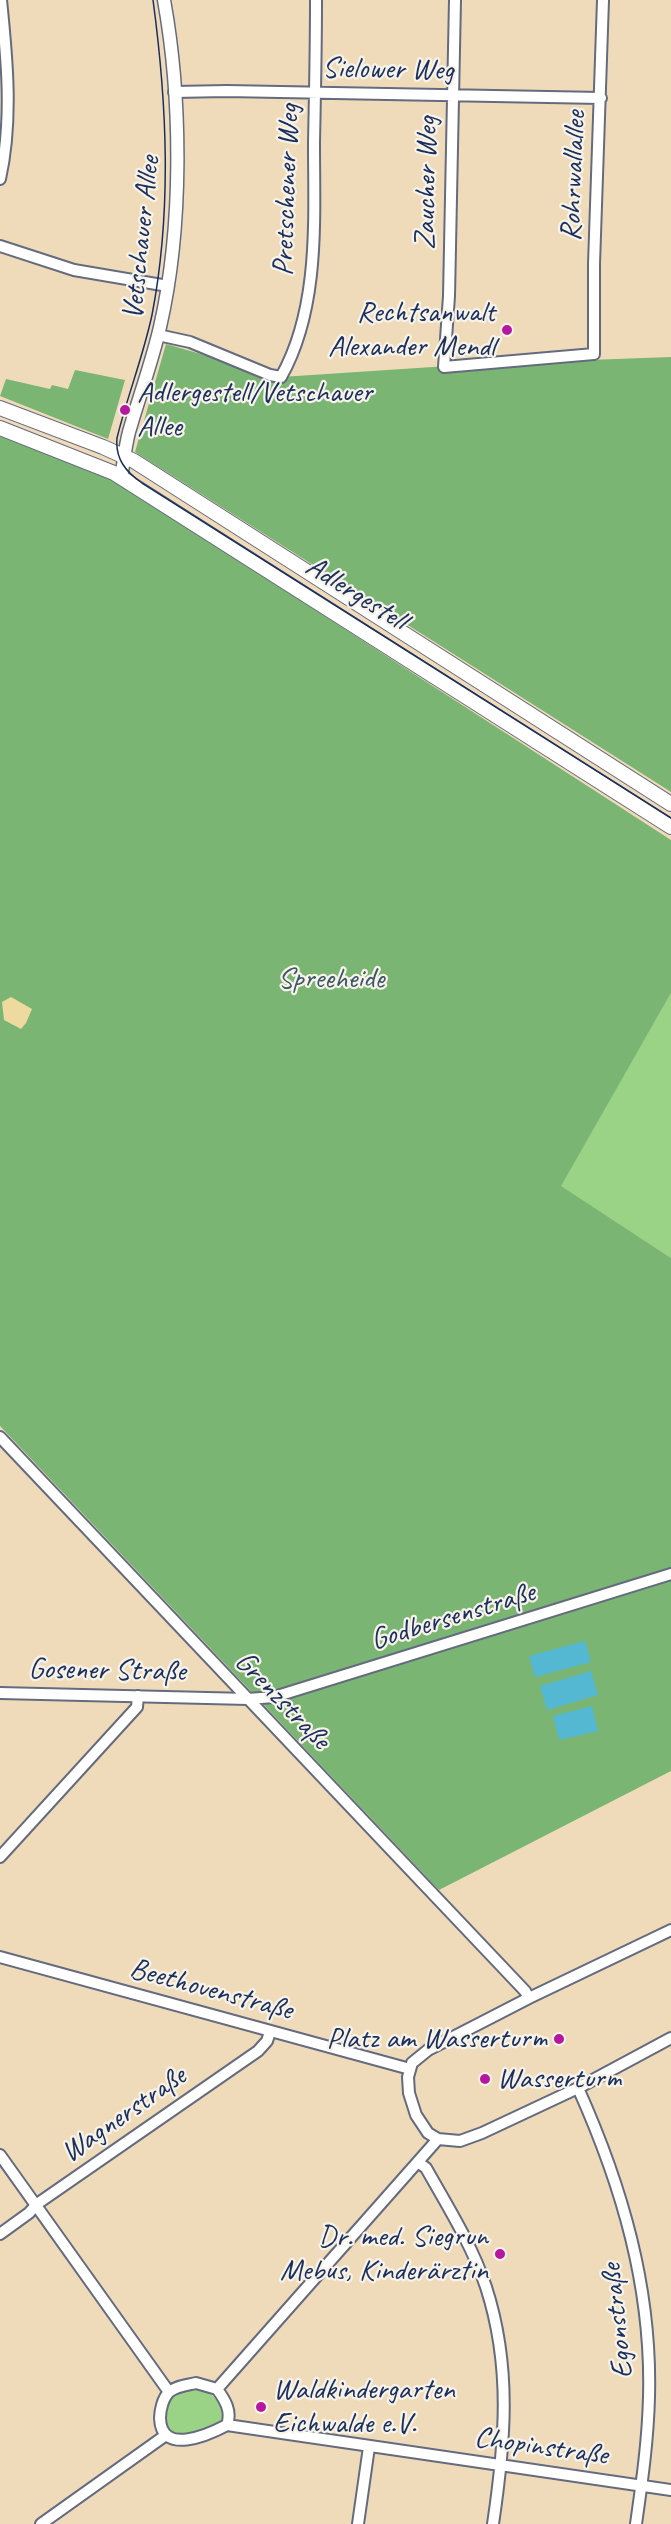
<!DOCTYPE html>
<meta charset="utf-8">
<style>
body{margin:0}
canvas{display:block;background:#efdbba}
</style>
<canvas width="671" height="2524"></canvas>
<script>
const ctx = document.querySelector('canvas').getContext('2d');
ctx.lineJoin = 'round';
function fill(path, color) { ctx.fillStyle = color; ctx.fill(path, 'evenodd'); }
function strokePath(path, color, width, dash) { ctx.strokeStyle = color; ctx.lineWidth = width; ctx.lineCap = dash ? 'butt' : 'round'; ctx.setLineDash(dash || []); ctx.stroke(path); }
function drawText(font, color, halo, rows, align = 'center') {
  ctx.font = font + ' Caveat,sans-serif'; ctx.lineWidth = 4.5; ctx.setLineDash([]); ctx.textBaseline = 'middle'; ctx.strokeStyle = halo; ctx.fillStyle = color; for (const [text, x, y, turn = 0] of rows) {
    ctx.save(); ctx.translate(x, y); ctx.rotate((+turn || 0) * Math.PI / 180); ctx.textAlign = isNaN(turn) ? turn : align; if (halo) ctx.strokeText(text, 0, 0); ctx.fillText(text, 0, 0); ctx.restore();
  }
}
fill(new Path2D(`
 M671 993V1258L560 1186Z
 M196 2388C214 2393 222 2402 222 2420 211 2432 190 2434 174 2436L164 2422C167 2396 171 2392 196 2388Z`), '#9ad386');
fill(new Path2D(`
 M166 344 281 377 478 364 671 357V792L135 452Z
 M75 370 125 380 108 439 0 396 6 379 50 389 52 385 68 389Z
 M0 435 108 476 671 840V993L561 1186 671 1258V1771L439 1890 0 1426Z`), '#7bb573');
fill(new Path2D(`
 M11 997 32 1009 26 1023 21 1029 4 1020 2 1002Z`), '#eeda9e');
fill(new Path2D(`
 M585 1641 591 1662 535 1677 529 1656Z
 M591 1671 598 1695 547 1710 540 1686Z
 M592 1706 598 1731 559 1740 553 1716Z`), '#54b8d2');
const minor = new Path2D(`
 M455 0 449 296 444 367 594 354V264L603 0
 M174 92 227 91 601 98
 M0 179C13 121 7 58 1 0
 M0 246 74 270 168 286
 M158 335 190 342 270 375 281 377C320 308 314 219 314 143 315 95 316 48 316 0
 M0 1437 525 1991 529 1998
 M0 1693 248 1699 274 1697 671 1574
 M0 1857 137 1707 138 1696
 M671 1930 529 1998 428 2050 412 2063 408 2077 409 2093 416 2115 428 2133 438 2139 460 2141 482 2133 578 2088 671 2038
 M0 1957 410 2069
 M578 2088C622 2186 652 2288 649 2397 648 2440 642 2482 636 2524
 M0 2155 169 2392
 M419 2163 426 2168C448 2207 472 2245 486 2287 512 2367 505 2443 493 2524
 M0 2234 29 2213 37 2204 258 2051 267 2041 270 2032
 M196 2383 217 2389C225 2400 232 2411 227 2425 208 2435 161 2456 160 2418 160 2410 163 2398 169 2392 176 2386 187 2385 196 2383Z
 M217 2389 438 2139
 M227 2425 671 2490
 M41 2524 166 2435
 M358 2524 369 2447`);
const tertiary = new Path2D(`
 M121 477C124 462 125 447 129 432 139 397 152 362 160 327 183 227 182 100 164 0`);
const secondary = new Path2D(`
 M0 408 103 447 134 461 671 804
 M0 428 114 473 671 827`);
strokePath(minor, '#656b7e', 14);
strokePath(tertiary, '#656b7e', 15);
strokePath(secondary, '#656b7e', 16);
strokePath(minor, '#fff', 10);
strokePath(tertiary, '#fff', 12);
strokePath(secondary, '#fff', 14);
strokePath(new Path2D(`
 M153 0C167 104 172 211 152 315 143 357 127 397 117 438 115 459 126 472 142 483L671 818`), '#1b2f5e', 1.5);
for (const [x, y, r, color] of [
 [507,330,6,"#b5179e"],
 [125,410,6,"#b5179e"],
 [559,2039,6,"#b5179e"],
 [485,2079,6,"#b5179e"],
 [500,2254,6,"#b5179e"],
 [261,2407,6,"#b5179e"]
]) { const dot = new Path2D(); dot.arc(x, y, r, 0, 2 * Math.PI); ctx.fillStyle = color; ctx.fill(dot); strokePath(dot, '#f7f3e8', 2); }
drawText('30px', '#1b2f5e', '#f7f3e8', [
 ["Sielower Weg",388,70,1],
 ["Rohrwallallee",574,176,-88],
 ["Zaucher Weg",427,183,-89],
 ["Pretschener Weg",287,190,-88],
 ["Vetschauer Allee",142,238,-84],
 ["Adlergestell",356,594,32],
 ["Godbersenstraße",453,1617,-17],
 ["Gosener Straße",107,1671,1],
 ["Grenzstraße",282,1701,46],
 ["Beethovenstraße",211,1990,15],
 ["Wagnerstraße",124,2115,-35],
 ["Egonstraße",618,2321,-96],
 ["Chopinstraße",541,2447,8]
]);
drawText('30px', '#1b2f5e', '#f7f3e8', [
 ["Rechtsanwalt",495,313],
 ["Alexander Mendl",495,347],
 ["Adlergestell/Vetschauer",137,393,"left"],
 ["Allee",137,427,"left"],
 ["Platz am Wasserturm",547,2039],
 ["Wasserturm",497,2079,"left"],
 ["Dr. med. Siegrun",488,2237],
 ["Mebus, Kinderärztin",488,2271],
 ["Waldkindergarten",273,2390,"left"],
 ["Eichwalde e.V.",273,2424,"left"]
], 'right');
drawText('30px', '#3b5868', '#f7f3e8', [
 ["Spreeheide",331,979]
]);
</script>
